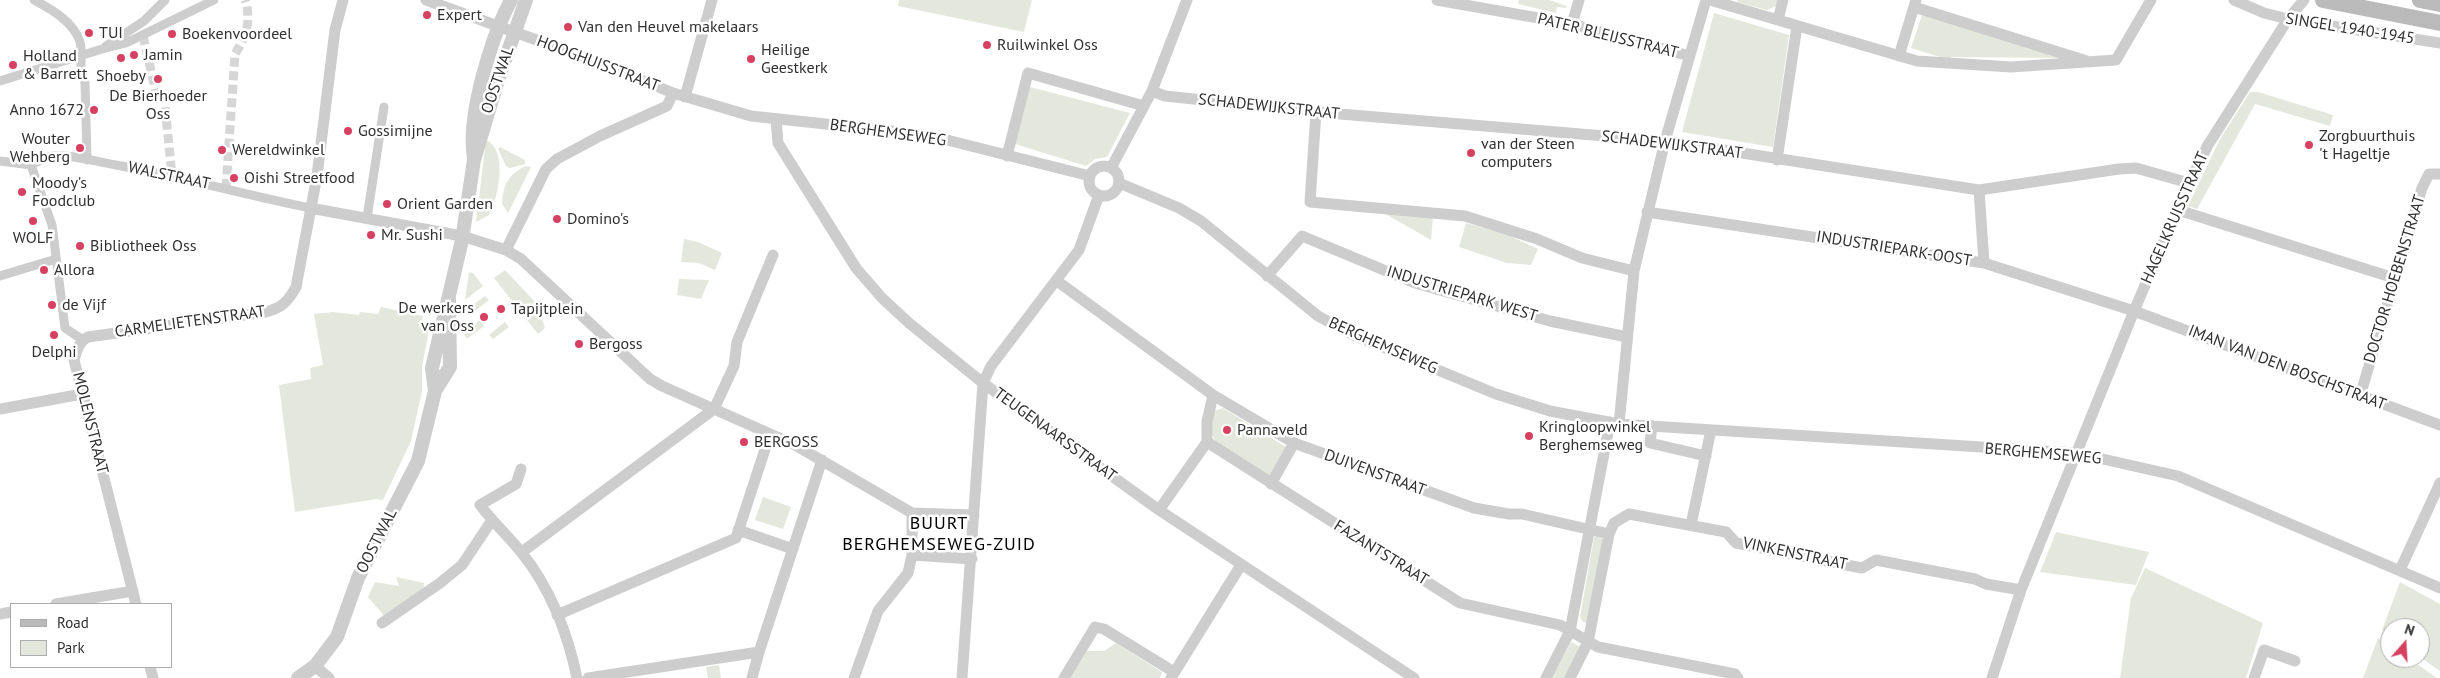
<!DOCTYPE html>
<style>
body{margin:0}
#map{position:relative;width:2440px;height:678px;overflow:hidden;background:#fff;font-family:"PT Sans",sans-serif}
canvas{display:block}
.legend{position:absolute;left:10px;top:603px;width:162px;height:65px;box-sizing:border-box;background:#fff;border:1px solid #acacac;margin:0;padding:6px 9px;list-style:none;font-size:15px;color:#303030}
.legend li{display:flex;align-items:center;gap:10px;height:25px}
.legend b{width:25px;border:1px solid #acacac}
.north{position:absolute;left:2380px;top:618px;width:50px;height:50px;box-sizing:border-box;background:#fff;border:1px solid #acacac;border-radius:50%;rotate:19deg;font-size:14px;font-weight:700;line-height:20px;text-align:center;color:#303030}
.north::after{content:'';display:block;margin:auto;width:18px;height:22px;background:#d74161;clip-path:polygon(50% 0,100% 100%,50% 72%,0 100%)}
</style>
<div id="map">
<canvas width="2440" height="678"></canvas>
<ul class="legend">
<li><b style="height:6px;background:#bababa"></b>Road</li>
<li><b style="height:14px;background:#e4e8dc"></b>Park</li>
</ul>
<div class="north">N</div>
</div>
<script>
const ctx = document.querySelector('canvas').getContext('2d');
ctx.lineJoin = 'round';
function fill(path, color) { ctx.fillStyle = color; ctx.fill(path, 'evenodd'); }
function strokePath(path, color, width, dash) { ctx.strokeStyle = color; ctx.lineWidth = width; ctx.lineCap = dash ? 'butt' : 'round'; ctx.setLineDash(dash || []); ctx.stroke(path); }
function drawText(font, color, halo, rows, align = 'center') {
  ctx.font = font + ' "PT Sans",sans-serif'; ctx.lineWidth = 5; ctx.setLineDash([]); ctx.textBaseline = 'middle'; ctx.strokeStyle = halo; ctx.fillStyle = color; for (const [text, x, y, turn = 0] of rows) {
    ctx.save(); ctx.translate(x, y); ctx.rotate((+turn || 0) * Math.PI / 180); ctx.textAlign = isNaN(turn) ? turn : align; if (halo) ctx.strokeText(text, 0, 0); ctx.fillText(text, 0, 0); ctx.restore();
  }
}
fill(new Path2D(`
 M899 0H1032L1024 32 898 6Z
 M1519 0H1549L1567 6 1566 8 1557 7 1556 13 1518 4Z
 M1738 0H1779L1777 6 1767 10 1737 2Z
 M1714 13 1789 35 1773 147 1682 132Z
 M1922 15 2073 58 1951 57 1950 60 1911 48Z
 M1026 86 1130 113 1107 157 1095 159 1086 166 1012 143Z
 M2250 92H2258L2333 115 2330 126 2255 104 2197 209 2188 206 2220 139Z
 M486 140C509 150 498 199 489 215L476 222Z
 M500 147 525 160V164L510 168 506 166 498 149Z
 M526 166 531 167 508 213 502 204C503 185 508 174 526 166Z
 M1384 213 1433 217 1431 240Z
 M1466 223 1508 235 1538 249 1531 265 1507 263 1459 247Z
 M684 239 698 242 722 253 715 270 699 263 681 262Z
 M505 270 536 303 545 328 538 334 494 278Z
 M469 272 473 273 483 286 465 300Z
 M679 279 709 280 701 299 677 295Z
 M485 296 489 300 471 314 467 309Z
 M381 307 423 316 422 323 430 325 422 367V391L411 441 383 500 376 499 295 512 279 385 311 379 310 368 323 365 314 314 333 312 359 315 360 312 378 314Z
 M480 320 484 326 467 339 463 333Z
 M505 322 509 327 493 339 489 335Z
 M1223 408 1286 447 1270 476C1258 468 1223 451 1216 442 1210 434 1210 419 1214 411Z
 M763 497 791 507 783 529 755 520Z
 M2056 532 2149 552 2136 585 2040 572Z
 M1598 536 1603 539 1588 623 1583 622 1580 617 1594 537Z
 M2145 568 2263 623 2246 678H2120L2131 598Z
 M396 577 424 583 423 592 385 617 368 597 375 582 399 586Z
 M2400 582 2440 604V671L2420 657V628H2390V636L2382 630Z
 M2378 638 2390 646V658H2408L2437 678H2363Z
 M1571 642 1581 647 1564 678H1552Z
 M1116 643 1162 672 1160 678H1070L1087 651H1104Z
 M719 665 721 678H708L706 667Z`), '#e4e8dc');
strokePath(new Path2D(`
 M143 36 157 97 164 96 172 176
 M81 66 85 83
 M226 188 235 54C246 36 252 21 245 0`), '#d6d6d6', 9, [9, 4.5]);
strokePath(new Path2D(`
 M34 0C51 9 74 22 80 42 82 49 81 59 81 66
 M106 46 144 21 165 0
 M0 81 102 49 126 43 214 0
 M85 83 87 160
 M0 161 31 165
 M31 165C37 162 46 157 52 156 72 154 97 162 116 165 182 177 245 195 310 208
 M31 165 52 225 65 328 83 340
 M367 218 384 107
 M0 276 56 259`), '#cdcdcd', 9);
strokePath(new Path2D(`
 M426 0 600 63 673 93 751 116 891 131 947 140 1090 176
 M1437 0 1572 24 1690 56
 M1710 0 1917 61 2011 67 2116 60 2151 0
 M2234 0 2264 13 2288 19 2440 43
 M1914 7 2087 61
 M1778 20 1783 0
 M1572 24 1579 0
 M1899 56 1916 0
 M1152 91 1165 96 1316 112 1665 141 1979 190 2119 169 2136 168 2189 183
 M685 97 712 0
 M1316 112 1310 202 1465 216 1537 239 1582 258 1634 271
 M776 119 778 143 856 268 882 298 909 323 983 383 1159 510 1414 678
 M1007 156 1028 73 1144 106
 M1777 160 1797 26
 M1089 181a15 15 0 1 1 30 0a15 15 0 1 1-30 0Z
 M1111 168 1152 91 1187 0
 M1119 183 1179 208 1201 221 1318 316 1353 335 1496 394 1550 411 1619 424 2076 453 2178 476 2440 588
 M1979 190 1984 263
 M310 208 462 236 506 250 521 259 650 379 662 386 795 445 912 513 974 515
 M2178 210 2394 278
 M1647 212 1984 263 2134 311 2440 425
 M506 250 546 169 557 159 600 136 667 106 673 93
 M1267 276 1302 236 1415 283 1550 321 1627 337
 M1057 281 1213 395 1294 443 1474 508 1509 514H1522L1609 534
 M2360 396 2422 188 2429 174H2440
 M0 409 82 394
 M1619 424 1634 271 1665 141 1706 0
 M1652 426 1650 443 1706 456
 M1207 442 1460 603 1560 625 1598 647 1735 674 1738 678
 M521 469 516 484 480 505C493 522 508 536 521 552 550 587 568 634 577 678
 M1271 484 1294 443
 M1159 510 1207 442V422L1213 395
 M1691 525 1711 430
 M738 530 793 549
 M522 552 714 409 734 366 737 342 773 255
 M912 555 972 559
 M2400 570 2440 483
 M56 604 133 591
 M136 604 74 360C77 350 79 341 88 337L266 312C281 308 288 302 296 287L317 176 335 30 343 0
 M0 614 11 612
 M557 615 736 538 770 434
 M382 623 440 583 462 565 492 520
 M315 666 329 678
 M150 667 153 678
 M588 678 759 652 822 460
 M752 678 759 652
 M854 678 878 611 908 573 912 555V513
 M962 678 983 383 991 366 1079 250 1099 195
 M1064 678 1095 627 1104 629 1174 672
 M1171 678 1241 565
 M1546 678 1570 631 1610 422
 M1570 678 1588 642 1609 534 1614 523 1629 514 1726 532 1736 543 1862 568 1876 560 1975 579 1986 584 2021 590
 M1992 678 2021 590 2134 311 2189 183 2208 145 2288 19 2304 0
 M2254 678 2264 650 2295 661`), '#cdcdcd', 11);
strokePath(new Path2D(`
 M474 158C467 116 491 38 511 0
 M435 391 432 368 462 240 474 160 498 80 526 0
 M298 678 315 666 337 637 358 578 418 461 435 391 450 367 449 299`), '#cdcdcd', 14);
strokePath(new Path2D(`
 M2323 0 2440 23
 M2420 0 2440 4`), '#bababa', 16);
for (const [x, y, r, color] of [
 [427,15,5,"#d74161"],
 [568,27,5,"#d74161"],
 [89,33,5,"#d74161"],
 [172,34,5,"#d74161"],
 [987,45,5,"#d74161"],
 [134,55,5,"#d74161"],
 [121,58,5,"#d74161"],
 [751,59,5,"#d74161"],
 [13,65,5,"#d74161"],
 [158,79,5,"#d74161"],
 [94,110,5,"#d74161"],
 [348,131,5,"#d74161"],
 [2309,145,5,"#d74161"],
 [80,148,5,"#d74161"],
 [222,150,5,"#d74161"],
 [1471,153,5,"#d74161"],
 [234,178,5,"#d74161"],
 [22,192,5,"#d74161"],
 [387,204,5,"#d74161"],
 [557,219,5,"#d74161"],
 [33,221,5,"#d74161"],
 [371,235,5,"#d74161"],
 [80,246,5,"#d74161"],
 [44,270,5,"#d74161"],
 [52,305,5,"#d74161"],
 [501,309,5,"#d74161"],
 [484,317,5,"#d74161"],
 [54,335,5,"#d74161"],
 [579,344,5,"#d74161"],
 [1227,430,5,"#d74161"],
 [1529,436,5,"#d74161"],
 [744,442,5,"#d74161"]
]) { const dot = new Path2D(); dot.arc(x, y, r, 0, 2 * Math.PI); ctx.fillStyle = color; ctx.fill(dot); strokePath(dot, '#fff', 2); }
drawText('16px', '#303030', '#fff', [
 ["Expert",437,15],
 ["Van den Heuvel makelaars",578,27],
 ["TUI",99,33],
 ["Boekenvoordeel",182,34],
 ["Ruilwinkel Oss",997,45],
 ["Heilige",761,50],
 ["Geestkerk",761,68],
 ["Jamin",144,55],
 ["Holland",23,56],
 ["& Barrett",23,74],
 ["Shoeby",121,76,"center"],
 ["De Bierhoeder",158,96,"center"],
 ["Oss",158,114,"center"],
 ["Anno 1672",84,110,"right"],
 ["Gossimijne",358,131],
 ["Zorgbuurthuis",2319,136],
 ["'t Hageltje",2319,154],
 ["Wouter",70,139,"right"],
 ["Wehberg",70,157,"right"],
 ["van der Steen",1481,144],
 ["computers",1481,162],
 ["Wereldwinkel",232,150],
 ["Oishi Streetfood",244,178],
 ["Moody's",32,183],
 ["Foodclub",32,201],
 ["Orient Garden",397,204],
 ["Domino's",567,219],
 ["Mr. Sushi",381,235],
 ["WOLF",33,238,"center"],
 ["Bibliotheek Oss",90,246],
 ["Allora",54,270],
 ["de Vijf",62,305],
 ["De werkers",474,308,"right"],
 ["van Oss",474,326,"right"],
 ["Tapijtplein",511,309],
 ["Bergoss",589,344],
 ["Delphi",54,352,"center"],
 ["Kringloopwinkel",1539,427],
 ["Berghemseweg",1539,445],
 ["Pannaveld",1237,430],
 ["BERGOSS",754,442]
], 'left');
drawText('16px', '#303030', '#fff', [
 ["SINGEL 1940-1945",2350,29,9],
 ["PATER BLEIJSSTRAAT",1608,36,14],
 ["HOOGHUISSTRAAT",598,64,21],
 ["OOSTWAL",498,80,-71],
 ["SCHADEWIJKSTRAAT",1269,107,6],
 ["BERGHEMSEWEG",888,133,8],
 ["SCHADEWIJKSTRAAT",1672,145,7],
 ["WALSTRAAT",169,176,12],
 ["HAGELKRUISSTRAAT",2175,218,-66],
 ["INDUSTRIEPARK-OOST",1894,249,9],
 ["DOCTOR HOEBENSTRAAT",2395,279,-73],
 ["INDUSTRIEPARK WEST",1462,294,17],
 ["CARMELIETENSTRAAT",190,322,-8],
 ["BERGHEMSEWEG",1383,346,24],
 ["IMAN VAN DEN BOSCHSTRAAT",2287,368,21],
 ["MOLENSTRAAT",90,423,76],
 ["TEUGENAARSSTRAAT",1055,435,36],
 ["BERGHEMSEWEG",2043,454,5],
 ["DUIVENSTRAAT",1375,473,20],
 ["OOSTWAL",377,541,-63],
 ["FAZANTSTRAAT",1381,553,32],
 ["VINKENSTRAAT",1795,554,12]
]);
ctx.letterSpacing = '1px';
drawText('18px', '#000', '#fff', [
 ["BUURT",939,524],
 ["BERGHEMSEWEG-ZUID",939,545]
]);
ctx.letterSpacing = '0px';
</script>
